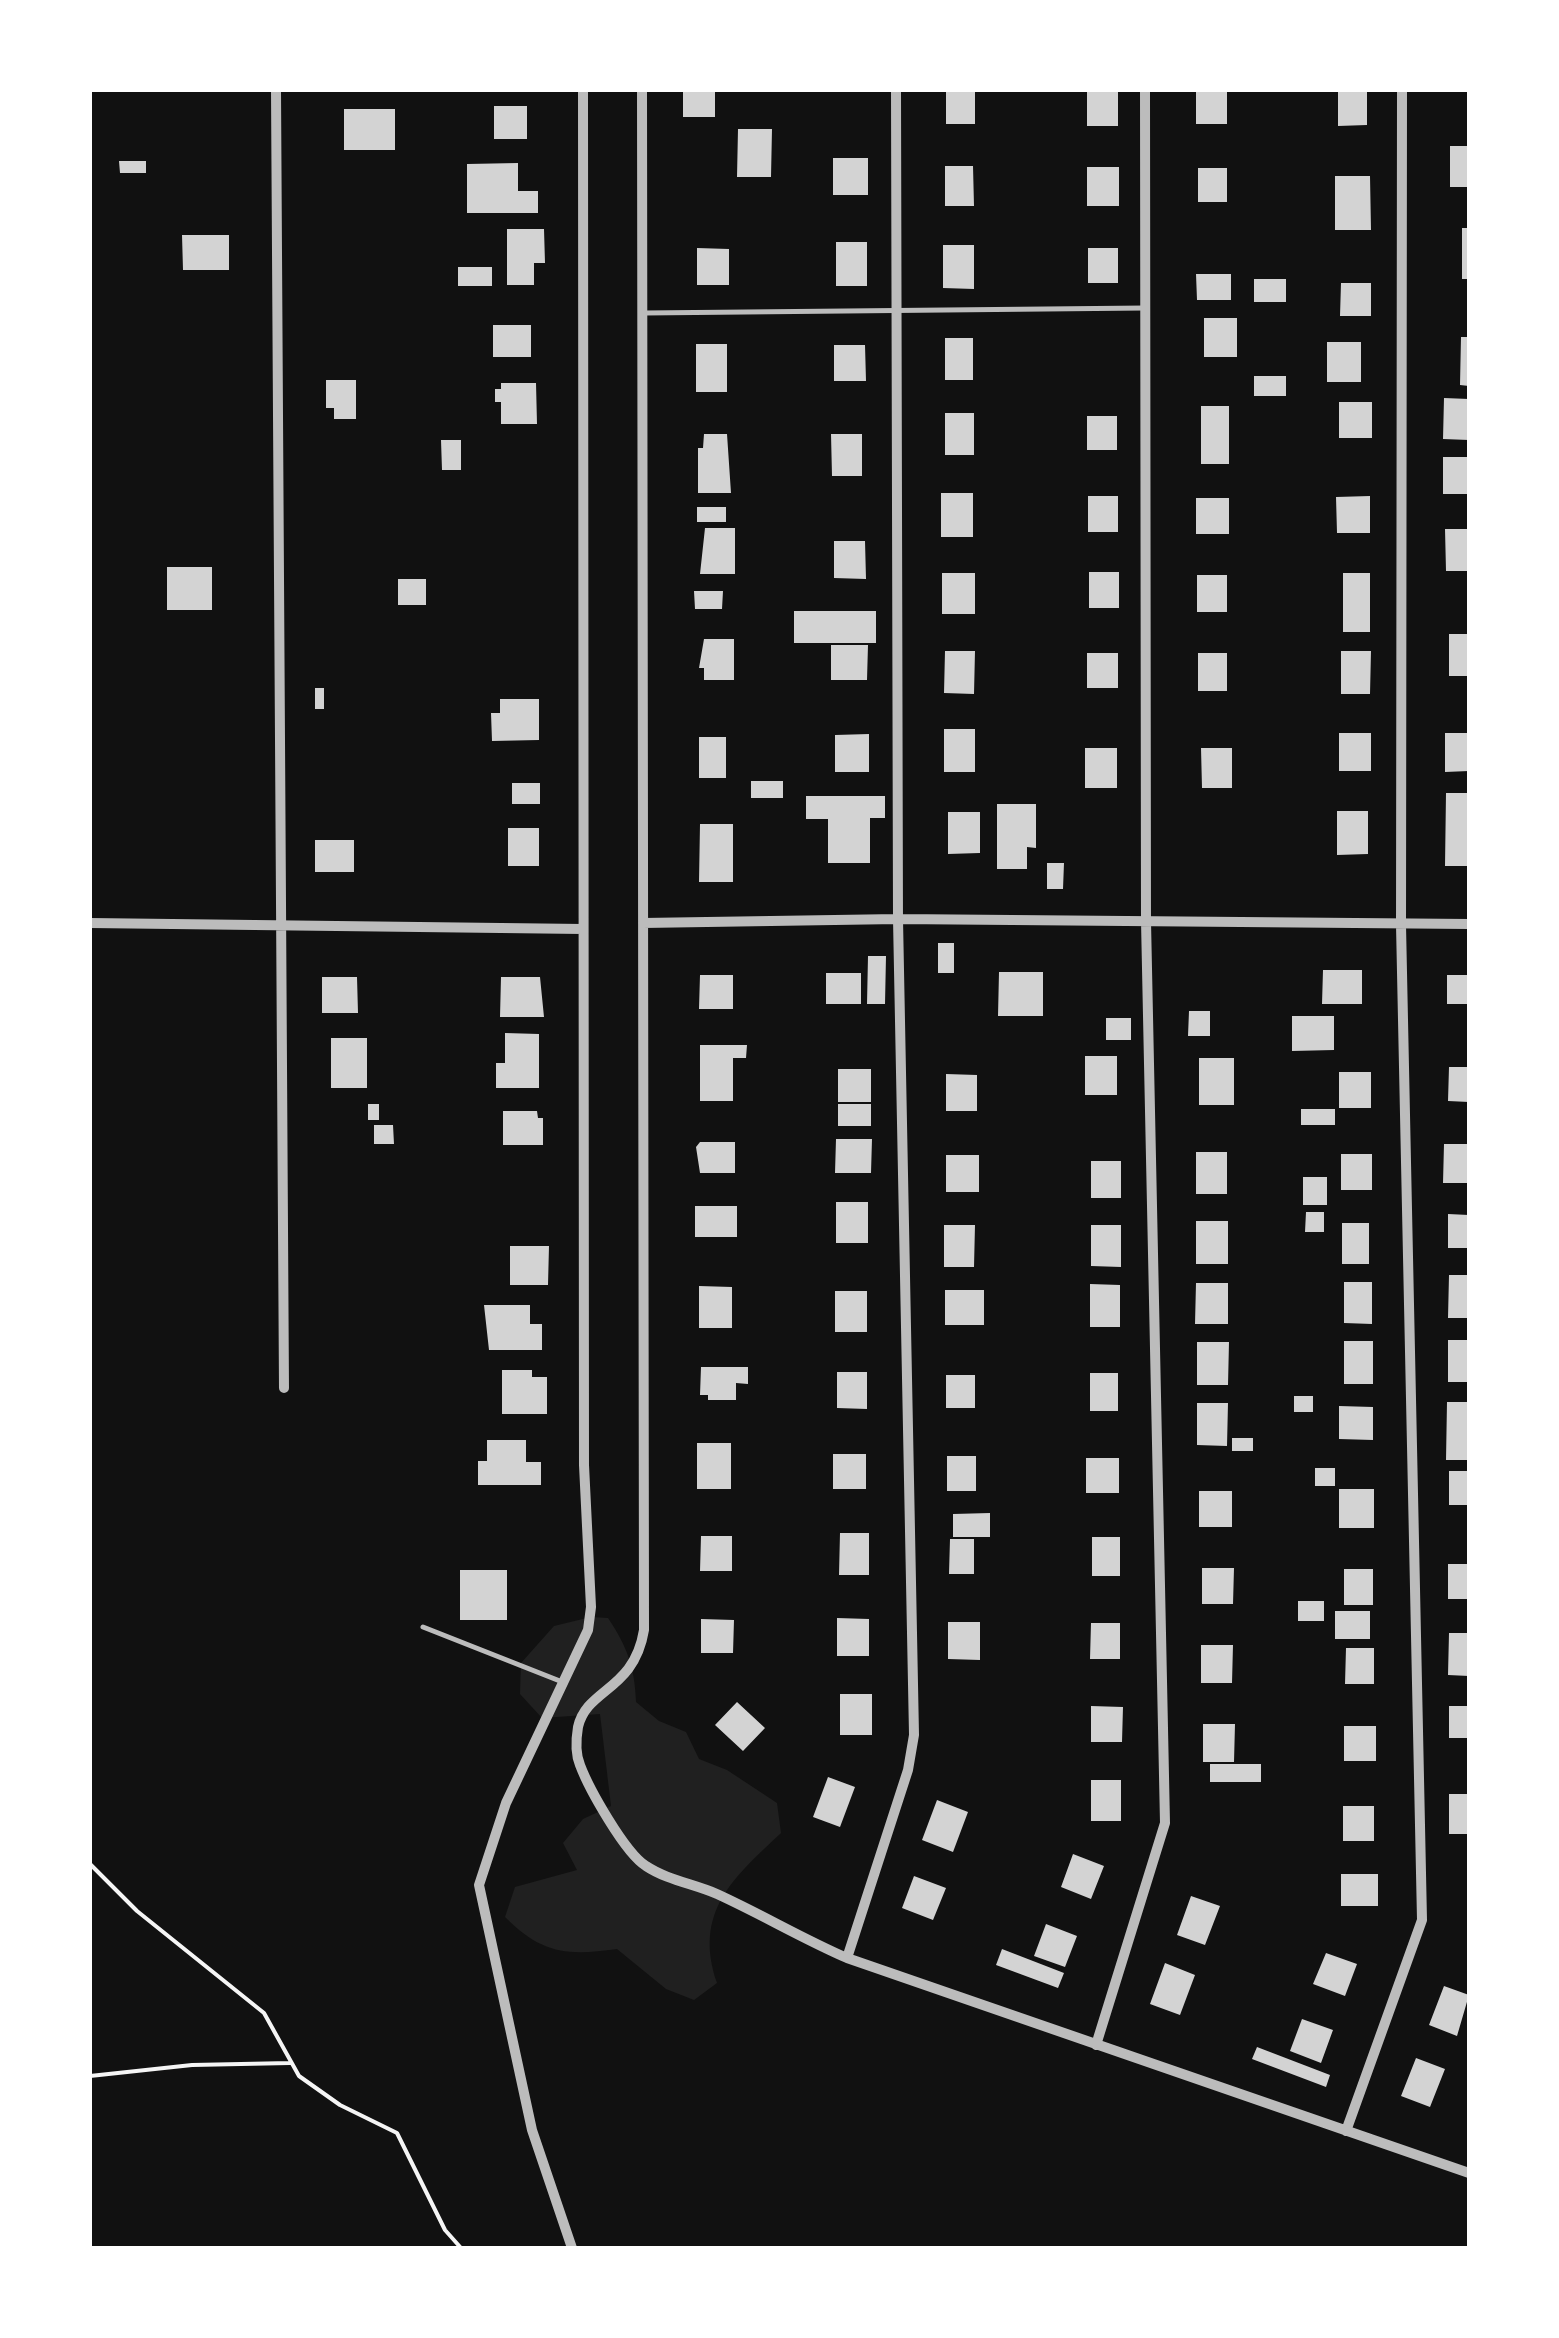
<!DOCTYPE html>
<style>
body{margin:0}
#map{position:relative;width:1559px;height:2338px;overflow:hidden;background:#111;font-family:Montserrat,sans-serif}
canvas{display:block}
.frame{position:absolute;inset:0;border:92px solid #fff;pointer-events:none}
</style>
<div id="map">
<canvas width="1559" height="2338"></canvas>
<div class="frame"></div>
</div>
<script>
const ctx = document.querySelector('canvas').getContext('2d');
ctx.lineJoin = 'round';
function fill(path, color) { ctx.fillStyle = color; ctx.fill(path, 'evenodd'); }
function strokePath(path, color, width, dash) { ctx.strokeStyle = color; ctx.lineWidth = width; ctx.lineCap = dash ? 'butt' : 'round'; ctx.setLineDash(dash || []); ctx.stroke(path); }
fill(new Path2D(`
 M591 1617 608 1618C627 1646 635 1668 636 1702L659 1721 686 1732 699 1759 727 1770 777 1803 781 1833C733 1878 693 1912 717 1983L694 2000 666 1989 617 1949C567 1956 542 1954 505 1917L515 1887 577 1870 563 1843 583 1819 611 1806 600 1714 542 1718 520 1694 521 1663 554 1626Z`), '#202020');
fill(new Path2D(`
 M946 90H975V124H946Z
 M1087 90H1118V126H1087Z
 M1196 90H1227V124H1196Z
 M1338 90H1367V125L1338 126Z
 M683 91H715V117H683Z
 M494 106H527V139H494Z
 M344 109H395V150H344Z
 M738 129H772L771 177H737Z
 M1450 146H1469V187H1450Z
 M833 158H868V195H833Z
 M119 161H146V173H120Z
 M518 163V191H538V213H467V164Z
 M945 166H973L974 206H945Z
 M1087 167H1119V206H1087Z
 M1198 168H1227V202H1198Z
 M1335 176H1370L1371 230H1335Z
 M1462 228H1469V279H1462Z
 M507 229H544L545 263H534V285H507Z
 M182 235H229V270H183Z
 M836 242H867V286H836Z
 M943 245H974V289L943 288Z
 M697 248 729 249V285H697Z
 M1088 248H1118V283H1088Z
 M458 267H492V286H458Z
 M1196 274H1231V300H1197Z
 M1254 279H1286V302H1254Z
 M1341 283H1371V316H1340Z
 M1204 318H1237V357H1204Z
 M493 325H531V357H493Z
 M1461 337H1469V386L1460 385Z
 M945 338H973V380H945Z
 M1327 342H1361V382H1327Z
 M696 344H727V392H696Z
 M834 345H865L866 381H834Z
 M1254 376H1286V396H1254Z
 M326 380H356V419H334V408H326Z
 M501 383H536L537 424H501V402H495V389H501Z
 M1444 398 1469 399V440L1443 439Z
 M1339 402H1372V438H1339Z
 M1201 406H1229V464H1201Z
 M945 413H974V455H945Z
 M1087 416H1117V450H1087Z
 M704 434H727L731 493H698V448H703Z
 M831 434H862V476H832Z
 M441 440H461V470H442Z
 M1443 457H1469V494H1443Z
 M941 493H973V537H941Z
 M1088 496H1118V532H1088Z
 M1370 496V533H1337L1336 497Z
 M1196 498H1229V534H1196Z
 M697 507H726V522H697Z
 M705 528H735V574H700Z
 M1445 529H1469V571H1446Z
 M834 541H865L866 579 834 578Z
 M167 567H212V610H167Z
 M1089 572H1119V608H1089Z
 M942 573H975V614H942Z
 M1343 573H1370V632H1343Z
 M1197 575H1227V612H1197Z
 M398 579H426V605H398Z
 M694 591H723L722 609H695Z
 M794 611H876V643H794Z
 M1449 634H1469V676H1449Z
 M704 639H734V680H704V668H699Z
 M831 645H868L867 680H831Z
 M945 651H975L974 694 944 693Z
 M1341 651H1371L1370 694H1341Z
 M1087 653H1118V688H1087Z
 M1198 653H1227V691H1198Z
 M315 688H324V709H315Z
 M500 699H539V740L492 741 491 713H500Z
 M944 729H975V772H944Z
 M1339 733H1371V771H1339Z
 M1445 733H1469V771L1445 772Z
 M869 734V772H835V735Z
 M699 737H726V778H699Z
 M1085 748H1117V788H1085Z
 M1201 748H1232V788H1202Z
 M751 781H783V798H751Z
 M512 783H540V804H512Z
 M1446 793H1467L1469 866H1445Z
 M806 796H885V818H870V863H828V819H806Z
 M997 804H1036V848L1027 847V869H997Z
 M1337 811H1368V854L1337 855Z
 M948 812H980V853L948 854Z
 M700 824H733V882H699Z
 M508 828H539V866H508Z
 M315 840H354V872H315Z
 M1047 863H1064L1063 889H1047Z
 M938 943H954V973H938Z
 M868 956H886L885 1004H867Z
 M1323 970H1362V1004H1322Z
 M999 972H1043V1016H998Z
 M826 973H861V1004H826Z
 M700 975H733V1009H699Z
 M1447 975H1469V1004H1447Z
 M322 977H357L358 1013H322Z
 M501 977H540L544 1017H500Z
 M1189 1011H1210V1036H1188Z
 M1292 1016H1334V1050L1292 1051Z
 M1106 1018H1131V1040H1106Z
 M505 1033 539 1034V1088H496V1063H505Z
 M331 1038H367V1088H331Z
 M700 1045H747L746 1058H733V1101H700Z
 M1085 1056H1117V1095H1085Z
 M1199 1058H1234V1105H1199Z
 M1449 1067H1469V1102L1448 1101Z
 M838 1069H871V1102H838Z
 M1339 1072H1371V1108H1339Z
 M946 1074 977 1075V1111H946Z
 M368 1104H379V1120H368Z
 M838 1104H871V1126H838Z
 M1301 1109H1335V1125H1301Z
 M503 1111H537L538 1118H543V1145H503Z
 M374 1125H393L394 1144H374Z
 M836 1139H872L871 1173H835Z
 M700 1142H735V1173H700L696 1147Z
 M1444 1144H1469V1183H1443Z
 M1196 1152H1227V1194H1196Z
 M1341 1154H1372V1190H1341Z
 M946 1155H979V1192H946Z
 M1091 1161H1121V1198H1091Z
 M1303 1177H1327V1205H1303Z
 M836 1202H868V1243H836Z
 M695 1206H737V1237H695Z
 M1306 1212H1324V1232H1305Z
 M1448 1214 1469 1215V1248H1448Z
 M1196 1221H1228V1264H1196Z
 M1342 1223H1369V1264H1342Z
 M944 1225H975L974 1267H944Z
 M1091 1225H1121V1267L1091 1266Z
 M510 1246H549L548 1285H510Z
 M1449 1275H1469V1318H1448Z
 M1344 1282H1372V1324L1344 1323Z
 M1196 1283H1228V1324H1195Z
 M1090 1284 1120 1285V1327H1090Z
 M699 1286 732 1287V1328H699Z
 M945 1290H984V1325H945Z
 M835 1291H867V1332H835Z
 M484 1305H530V1324H542V1350H489Z
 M1448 1340H1469V1382H1448Z
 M1344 1341H1373V1384H1344Z
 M1197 1342H1229L1228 1385H1197Z
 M701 1367H748V1384L736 1383V1400H708V1395H700Z
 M502 1370H532V1377H547V1414H502Z
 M837 1372H867V1409L837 1408Z
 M1090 1373H1118V1411H1090Z
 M946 1375H975V1408H946Z
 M1294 1396H1313V1412H1294Z
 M1447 1402H1469V1460H1446Z
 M1197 1403H1228L1227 1446 1197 1445Z
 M1339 1406 1373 1407V1440L1339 1439Z
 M1232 1438H1253V1451H1232Z
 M487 1440H526V1462H541V1485H478V1461H487Z
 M697 1443H731V1489H697Z
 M833 1454H866V1489H833Z
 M947 1456H976V1491H947Z
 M1086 1458H1119V1493H1086Z
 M1315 1468H1335V1486H1315Z
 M1449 1471H1469V1505H1449Z
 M1339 1489H1374V1528H1339Z
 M1199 1491H1232V1527H1199Z
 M990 1513V1537H953V1514Z
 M840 1533H869V1575H839Z
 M701 1536H732V1571H700Z
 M1092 1537H1120V1576H1092Z
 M950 1539H974V1574H949Z
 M1448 1564H1469V1599H1448Z
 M1202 1568H1234L1233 1604H1202Z
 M1344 1569H1373V1605H1344Z
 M460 1570H507V1620H460Z
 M1298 1601H1324V1621H1298Z
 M1335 1611H1370V1639H1335Z
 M837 1618 869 1619V1656H837Z
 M701 1619 734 1620 733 1653H701Z
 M948 1622H980V1660L948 1659Z
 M1091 1623H1120V1659H1090Z
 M1449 1633H1469V1676L1448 1675Z
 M1201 1645H1233L1232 1683H1201Z
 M1346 1648H1374V1684H1345Z
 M840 1694H872V1735H840Z
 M737 1702 765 1728 743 1751 715 1725Z
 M1091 1706 1123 1707 1122 1742H1091Z
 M1449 1706H1469V1738H1449Z
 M1203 1724H1235L1234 1762H1203Z
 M1344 1726H1376V1761H1344Z
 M1210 1764H1261V1782H1210Z
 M828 1777 855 1787 840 1827 813 1817Z
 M1091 1780H1121V1821H1091Z
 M1449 1794H1469V1834H1449Z
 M937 1800 968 1812 953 1852 922 1840Z
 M1343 1806H1374V1841H1343Z
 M1073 1854 1104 1866 1091 1899 1061 1887Z
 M1341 1874H1378V1906H1341Z
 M914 1876 946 1888 933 1920 902 1908Z
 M1191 1896 1220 1906 1205 1945 1177 1935Z
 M1046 1924 1077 1936 1065 1967 1034 1956Z
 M1002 1949 1064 1973 1058 1988 996 1965Z
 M1326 1953 1357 1964 1345 1996 1313 1984Z
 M1165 1963 1195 1975 1180 2015 1150 2004Z
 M1444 1986 1469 1995 1457 2036 1429 2025Z
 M1302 2019 1333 2030 1321 2063 1290 2051Z
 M1257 2047 1330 2075 1326 2087 1252 2059Z
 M1416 2058 1445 2069 1430 2107 1401 2096Z`), '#d3d3d3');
strokePath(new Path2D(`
 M90 1864 137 1911 264 2013 299 2076 340 2105 397 2133 445 2230 461 2248
 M90 2076 192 2065 290 2063`), '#f5f5f5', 4);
strokePath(new Path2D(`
 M645 313 1145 308
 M423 1627 565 1683`), '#bcbcbc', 5);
strokePath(new Path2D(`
 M276 90 284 1388
 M642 90 644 1630C634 1691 587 1688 578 1727 576 1739 575 1753 580 1765 589 1789 625 1853 646 1866 667 1880 694 1884 717 1894 761 1914 803 1939 847 1958L1469 2173
 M90 923 583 929
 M643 923 898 919 1469 924
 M847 1958 908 1770 914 1735 898 919 896 90
 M1096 2045 1165 1823 1146 921 1145 90
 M1346 2131 1422 1920 1401 925 1402 90
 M572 2248 532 2130 479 1885 506 1803 588 1630 591 1607 584 1465 583 90`), '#bcbcbc', 10);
</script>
